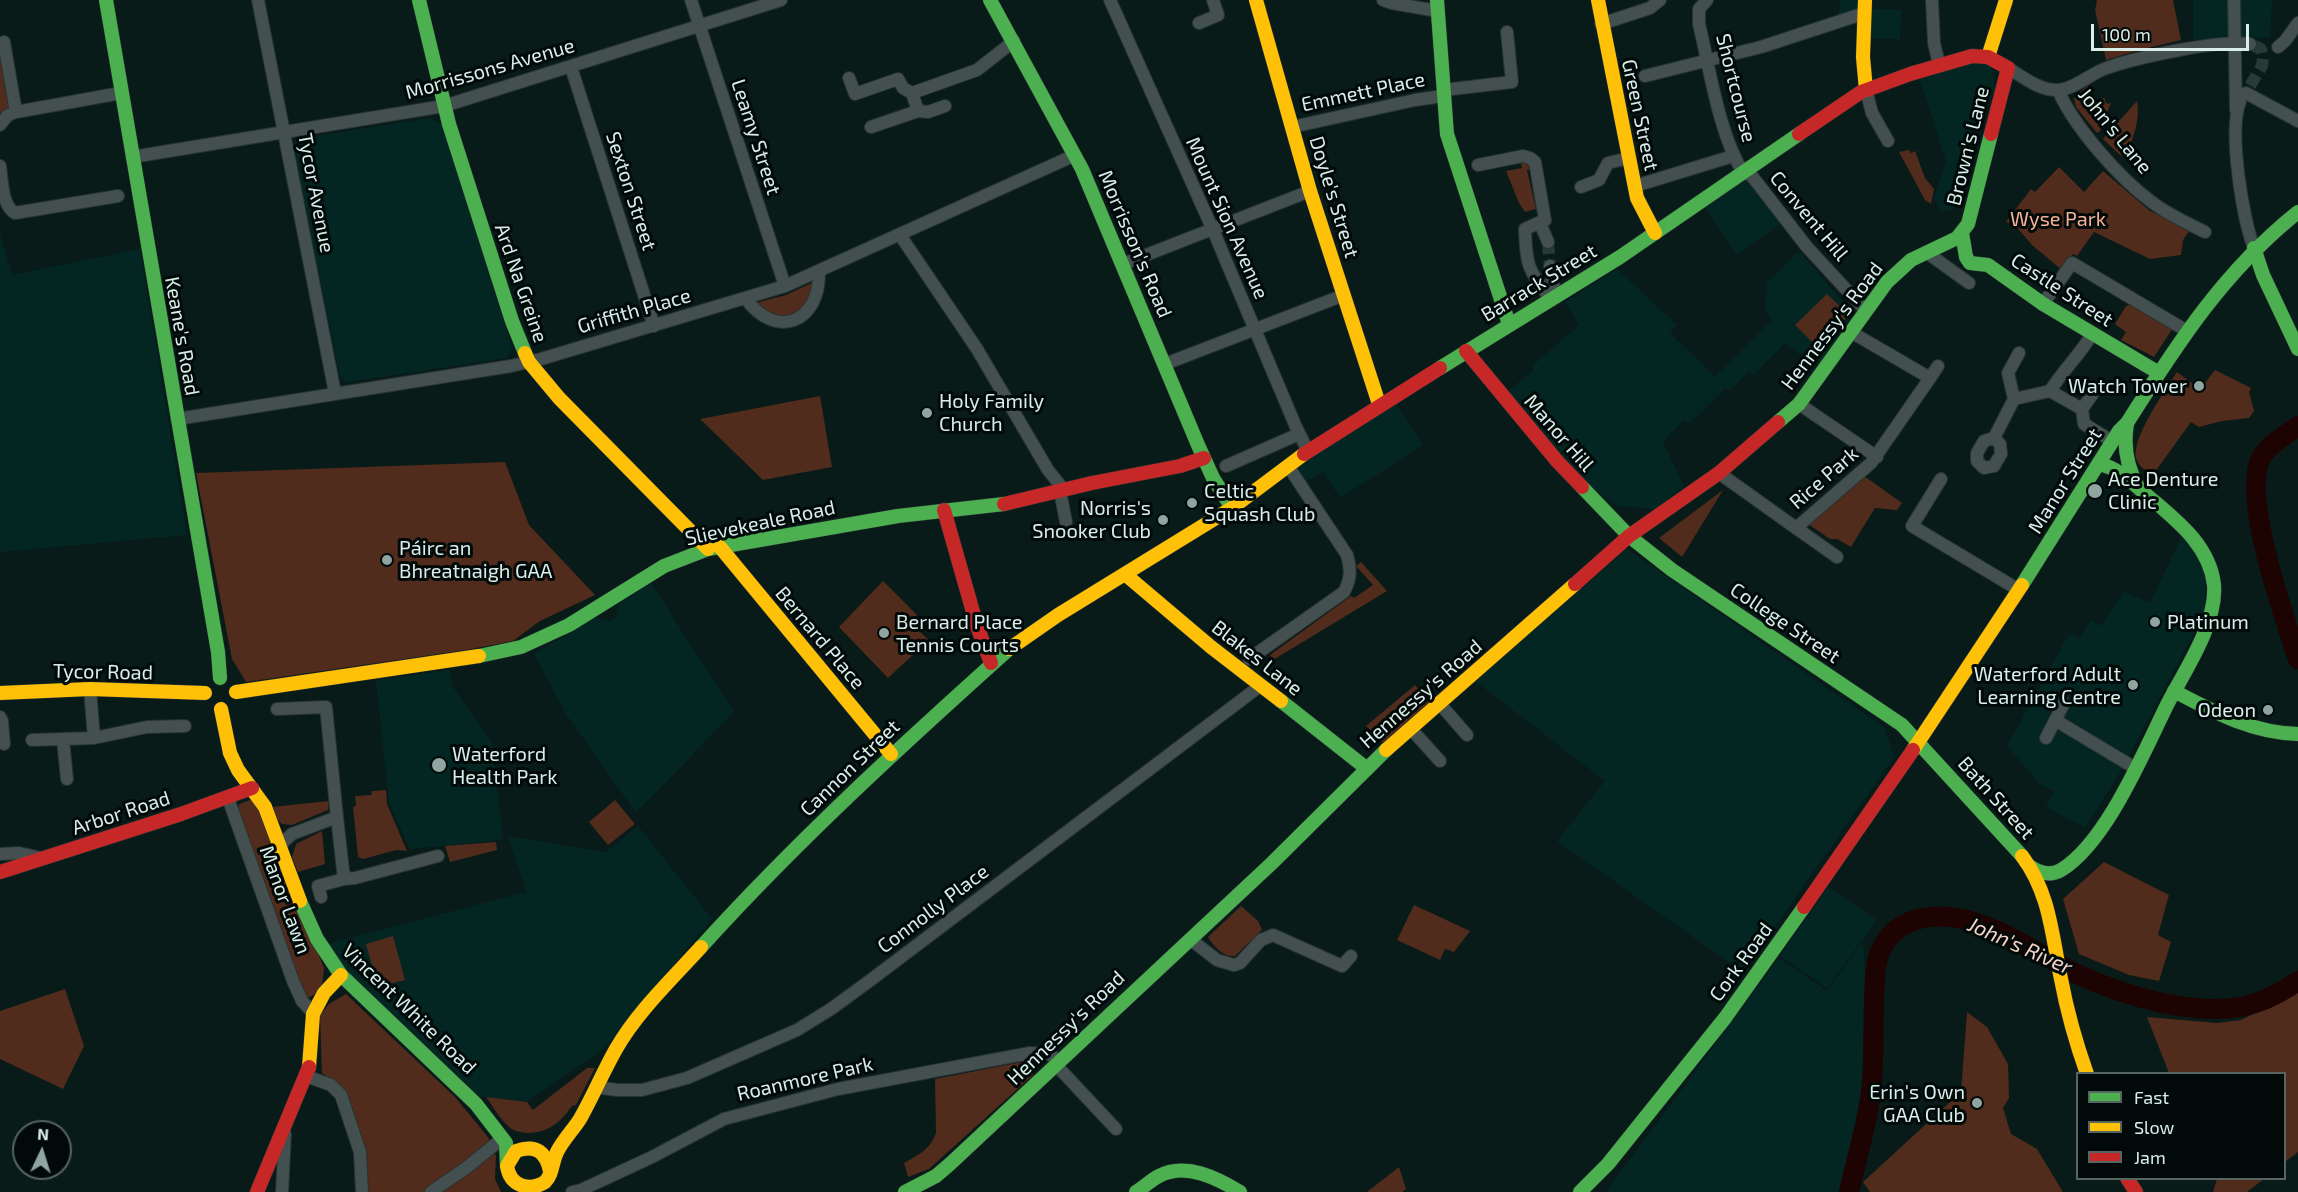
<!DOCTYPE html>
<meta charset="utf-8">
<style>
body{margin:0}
#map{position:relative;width:2298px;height:1192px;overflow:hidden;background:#081b19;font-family:"Exo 2",sans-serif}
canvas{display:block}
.legend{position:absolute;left:2076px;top:1072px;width:210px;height:108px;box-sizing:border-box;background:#010a08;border:2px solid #576562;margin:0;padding:8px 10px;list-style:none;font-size:18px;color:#d9ede9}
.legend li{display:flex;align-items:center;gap:12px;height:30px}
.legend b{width:30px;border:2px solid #576562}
.north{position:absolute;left:12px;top:1120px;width:60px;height:60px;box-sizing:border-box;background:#010a08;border:2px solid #576562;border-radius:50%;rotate:4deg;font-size:16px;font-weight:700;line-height:24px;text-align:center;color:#d9ede9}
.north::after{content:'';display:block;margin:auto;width:21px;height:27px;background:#90a4a0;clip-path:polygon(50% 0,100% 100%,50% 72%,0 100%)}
.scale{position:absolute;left:2091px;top:24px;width:158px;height:27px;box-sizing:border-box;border:3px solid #d9ede9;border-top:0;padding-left:8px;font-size:18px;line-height:21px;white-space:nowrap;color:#d9ede9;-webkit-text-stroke:4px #010a08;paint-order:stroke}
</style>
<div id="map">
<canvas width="2298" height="1192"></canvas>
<ul class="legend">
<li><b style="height:8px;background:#4caf50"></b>Fast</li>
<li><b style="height:8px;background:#ffc107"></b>Slow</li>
<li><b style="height:8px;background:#c62828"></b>Jam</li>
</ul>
<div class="north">N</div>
<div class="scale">100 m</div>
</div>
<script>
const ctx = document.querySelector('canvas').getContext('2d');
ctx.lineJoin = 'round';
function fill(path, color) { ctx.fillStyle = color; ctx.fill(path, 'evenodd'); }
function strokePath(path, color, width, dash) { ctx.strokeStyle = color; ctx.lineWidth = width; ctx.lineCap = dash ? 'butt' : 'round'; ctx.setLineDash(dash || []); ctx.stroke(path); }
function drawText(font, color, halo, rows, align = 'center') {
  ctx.font = font + ' "Exo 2",sans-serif'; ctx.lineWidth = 6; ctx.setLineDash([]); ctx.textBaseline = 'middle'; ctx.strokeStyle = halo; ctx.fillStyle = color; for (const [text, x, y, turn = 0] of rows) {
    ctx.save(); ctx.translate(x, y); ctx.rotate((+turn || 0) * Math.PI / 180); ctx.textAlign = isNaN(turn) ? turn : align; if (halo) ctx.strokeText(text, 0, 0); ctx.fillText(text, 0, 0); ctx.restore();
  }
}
fill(new Path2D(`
 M1840 0H1860V8L1901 10 1900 39 1866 38 1867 14 1839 15Z
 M2193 0H2272L2270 37 2193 40Z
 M1991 62 1996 95 1978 94 1975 120 1969 141 1971 142 1953 210 1941 212 1934 198 1946 161 1920 80 1968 63Z
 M430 118 441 123 512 347 508 358 347 382 340 377 294 150 302 138Z
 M1748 177 1781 224 1739 253 1735 252 1705 207Z
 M0 234 12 275 140 249 187 535 0 552Z
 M1799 251 1850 310V319L1819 365 1785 343 1753 376 1749 371 1729 391 1725 388 1689 424 1684 420 1663 442 1684 486 1656 509 1618 506 1592 487 1505 393 1534 370 1532 366 1579 325 1565 302 1617 269 1677 325 1670 333 1715 377 1772 320 1765 309 1767 283Z
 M1396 404 1423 445 1340 498 1323 472 1304 483 1294 467Z
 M2183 534 2206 570 2205 612 2122 769 2085 828 2046 807 2054 791 2041 785 2007 746 2069 634 2079 638 2091 620 2100 626 2124 592 2150 603Z
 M1627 549 1885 728 1894 757 1743 972 1557 841 1605 781 1475 681Z
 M651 583 734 712 636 813 566 714 534 654 595 617 609 621 617 616 618 605Z
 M450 670 452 686 492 742 503 840 410 849 389 804 376 680Z
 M638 826 712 919 603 1049 527 1102 479 1096 340 964 327 944 526 892 508 836 606 852Z
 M1828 887 1877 920 1827 988 1780 956Z
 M1863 941 1866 987 1862 1091 1842 1192H1606L1779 958 1827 991Z`), '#042623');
fill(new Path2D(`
 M2097 0H2173L2181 40 2139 50 2106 60 2095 10Z
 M0 55 9 108 0 117Z
 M2088 85 2095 101 2104 98 2107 104 2111 103 2100 131 2097 133 2076 107 2074 98Z
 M2137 101C2140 118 2135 131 2130 146L2126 145 2121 156 2103 139Z
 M1909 150 1911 153 1915 151 1925 178 1934 189 1931 204 1925 200 1899 152Z
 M1520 160 1529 164 1531 169 1527 170 1536 209 1525 212 1519 203 1506 171 1522 168Z
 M2059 167 2084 192 2103 171 2150 211 2190 230 2183 240 2181 255 2150 259 2094 232 2077 256 2073 254 2062 270 2032 245 2014 224 2006 222 2031 189 2035 192Z
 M816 281 807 307C780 321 780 319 755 303L786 295Z
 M1827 294 1849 315 1817 347 1795 325Z
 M2132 304 2173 328 2154 357 2121 340 2126 332 2115 324 2126 306Z
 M2215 370 2251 388 2249 392 2254 411 2249 418 2222 421 2199 427 2191 422 2152 476C2147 471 2138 466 2136 458 2131 438 2166 389 2177 372L2192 383 2194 391 2198 393 2206 389 2205 383Z
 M820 396 832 467 763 480 700 419Z
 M505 462 529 525 595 595 540 621 513 641 466 650 246 682 232 659 196 473Z
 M1864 476 1902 503 1897 510 1875 508 1851 547 1837 539H1830L1808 524Z
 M1723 490 1682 557 1659 538Z
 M1361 562 1387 591 1273 660 1270 655 1351 596 1354 598 1373 585 1356 566Z
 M883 581 917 615 910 623 929 640 888 678 839 627Z
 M1415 685 1429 702 1383 743 1366 726Z
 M386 790 387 804 407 851 396 850 363 859 358 857 353 807 356 806 355 796 371 795 372 791Z
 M253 799 272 838 324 968C323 982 322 993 307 998L301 993 238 810 239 804Z
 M615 800 635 824 608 845 589 822Z
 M329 801 328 810 292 825 282 824 277 819 272 807Z
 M322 831 325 864 298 872 292 857 296 844Z
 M496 842 497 850 450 862 445 846Z
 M2104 862 2169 895 2158 935 2171 942 2159 981 2129 975 2079 954 2063 899Z
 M1414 905 1470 931 1454 952 1445 949 1440 960 1397 940Z
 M1241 906 1258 921 1262 930 1235 956C1223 957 1214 947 1208 937Z
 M393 936 405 980 378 987 366 944Z
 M65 989 84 1046 63 1089 0 1059V1011Z
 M2298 992V1152L2285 1162 2284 1074 2169 1073 2147 1017 2217 1023 2241 1020Z
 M346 994 455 1097 488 1137 496 1156 495 1179 501 1192H367L364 1148 344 1089 322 1073 320 1015 329 1004Z
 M1967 1012 1987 1027 2008 1064 2009 1098 2003 1108 2011 1134 2037 1149 2063 1192H1870L1863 1182 1961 1092Z
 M1027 1061 1033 1065V1075L929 1169 908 1177 904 1163C918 1155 930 1150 936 1133L935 1079Z
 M587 1068H595L576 1105 572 1106C560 1123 548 1133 526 1133 521 1132 513 1131 509 1127 500 1119 493 1107 486 1097L527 1102 533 1110Z
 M1399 1167 1406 1189 1402 1192H1367Z
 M2217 1179V1178L2264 1179 2247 1192H2213Z`), '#512b1b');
strokePath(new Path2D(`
 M2298 426C2286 435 2267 445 2260 460 2243 501 2284 616 2298 659
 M1849 1192C1857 1156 1869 1118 1872 1081 1874 1054 1873 1026 1874 999 1875 983 1874 965 1881 950 1897 916 1934 912 1967 920 2004 930 2040 954 2073 972 2120 995 2193 1017 2245 1006 2264 1002 2282 992 2298 981`), '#1d0302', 20);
strokePath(new Path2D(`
 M2241 101 2262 66 2263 58 2261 49 2250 44
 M1548 242 1550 266`), '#273a38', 12, [12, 6]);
const street = new Path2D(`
 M258 0 335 393
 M691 0 785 286
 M1110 0 1213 230 1296 427 1308 451
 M1383 0 1392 3 1437 11
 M1707 0 1699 9V24C1710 70 1719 135 1744 174
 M1932 0 1934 43 1939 64
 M2234 0 2236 110
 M1199 23 1218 15 1213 0
 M1601 24 1650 8 1660 0
 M4 42 16 112
 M2278 47 2285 41 2298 23
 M571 67 654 326
 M2008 68C2023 77 2040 91 2058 90 2072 90 2091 74 2104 69 2133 58 2221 39 2250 44
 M1645 76 1761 47 1865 13
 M849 78 855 94 898 79 903 88 912 93 918 111 871 127
 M1443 90 1512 82 1507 32
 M1866 90 1872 113 1888 141
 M2058 90C2074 127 2120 179 2153 203 2169 215 2187 223 2205 232
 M912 93 977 70 1014 41
 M2246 93 2298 121
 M2240 102C2228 130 2243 220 2254 248
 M918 111 928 112 945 106
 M0 125 8 115 16 112 121 93
 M1292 127 1415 100 1443 96
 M132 157 444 106 781 0
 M1478 165 1523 156 1530 158 1535 162 1545 220 1525 229C1526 266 1528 270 1551 299
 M0 166C2 179 2 206 15 213L118 196
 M1748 171 1807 247 1866 311
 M1635 186 1733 156
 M1581 187 1599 180 1608 163 1629 158
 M1540 223 1548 242
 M900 235 977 349 1048 470 1064 490
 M1926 252 1969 283
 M1123 264 1310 191
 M1550 266 1553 285 1558 295
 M746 299C776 340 820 323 819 272
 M2043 304 2072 263 2187 331
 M1165 364 1344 295
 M1930 378 1938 366
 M2050 391C2063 370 2080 355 2092 334
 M2014 399 2050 391 2082 409
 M1799 404 1877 457
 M2082 409 2084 424 2112 441
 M2082 409 2092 395
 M177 419 511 366 541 359 785 286 1075 155
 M1994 438 1984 441 1977 453V461L1984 468 1994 466 2001 454 2000 444 1994 438 2014 399 2008 373 2019 353
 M1226 466 1299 434
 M1719 473 1796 528 1871 463 1930 378 1851 332
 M1941 479 1912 526 2019 590
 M1060 491 1066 522
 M1796 528 1837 557
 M1249 659 1344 592C1351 579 1351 569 1347 555L1288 466
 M90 689 94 738 147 727 185 726
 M1440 704 1467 735
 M277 709 326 707 337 817
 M0 717 2 721 4 744
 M2055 720 2135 768
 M1411 729 1440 761
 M2046 738 2064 703
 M32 740 94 738
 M63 740 67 779
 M228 798 293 981 302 1001 312 1012
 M280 845 292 834 337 817 344 879 355 878 438 856
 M0 854 19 853 41 858
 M321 897 318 886 344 879
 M1190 939 1217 960 1234 965 1240 963 1261 940 1273 935 1342 966 1351 956
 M1056 1065 1116 1129
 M306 1076 331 1085 341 1095 360 1152 362 1192
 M596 1087 617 1090H642L687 1078 797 1030 831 1009 872 979 1260 686
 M282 1192 285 1134
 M431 1192 466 1168 503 1138
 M572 1192 581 1190 652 1157 724 1119 838 1089 1030 1053 1049 1054 1060 1061`);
const fast = new Path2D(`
 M106 0 218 652 220 678
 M419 0 449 124 512 321 525 353
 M990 0 1082 169 1198 445 1213 478 1232 508
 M1437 0 1447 134 1509 324
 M1962 233 1966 257 1970 263 1988 265 2043 304 2159 373
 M2254 248 2263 275 2298 349
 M1440 368 1620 257 1799 134
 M1778 422 1799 404 1887 282 1911 260 1957 238 1968 224 1991 134
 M2127 424C2123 447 2127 467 2138 487
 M1582 487 1629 536 1672 570 1902 725 2022 856
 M2022 585 2119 431 2127 423C2177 344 2224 271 2298 212
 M479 656 521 647 569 625 664 566 708 549 898 516 1004 504
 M2174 691C2214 712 2252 733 2298 734
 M1281 701 1366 768
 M2031 867C2040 873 2051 876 2061 870 2107 842 2144 751 2168 703 2185 670 2217 624 2214 585 2210 548 2181 524 2155 502 2138 489 2121 468 2099 464
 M300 901 317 939 341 975 476 1104 506 1143 507 1166
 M701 947C797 841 902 745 1009 649
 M905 1192 936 1176 950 1164 1272 863 1386 750
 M1136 1192C1144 1187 1151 1180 1159 1176 1186 1162 1217 1178 1240 1192
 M1580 1192 1608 1164 1725 1018 1804 907`);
const slow = new Path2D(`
 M1256 0 1310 191 1379 404
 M1598 0 1637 198 1655 233
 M1865 0 1863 57 1866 90
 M1988 57 2006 0
 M525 353 529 362 559 398 708 549
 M720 547 891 754
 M1126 575 1211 647 1281 701
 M1009 649 1058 615 1232 508 1304 454
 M236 692 479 656
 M0 693 90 689 205 693
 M221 709 230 753 238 770 265 807 300 901
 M1386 750 1575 584
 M1913 750 2022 585
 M2022 856C2050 893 2052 936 2061 979 2067 1011 2076 1043 2087 1074
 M309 1067 313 1014 324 993 341 975
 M550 1171C546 1152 536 1144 516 1151L507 1166C510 1186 529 1192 545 1182 553 1174 552 1162 557 1152 563 1140 573 1130 580 1119 593 1096 603 1072 616 1049 637 1012 672 979 701 947`);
const jam = new Path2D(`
 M1799 134 1861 92 1910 74 1972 56 1988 57 2008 68 1991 134
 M1466 351 1557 461 1582 487
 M1304 454 1440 368
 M1004 504 1092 483 1180 466 1204 458
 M944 510 977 626 991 663
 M1575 584 1629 536 1719 473 1778 422
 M0 872 181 814 252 788
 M1804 907 1913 750
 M2127 1178 2136 1192
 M257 1192 309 1067`);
strokePath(street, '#283332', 14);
strokePath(fast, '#283332', 15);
strokePath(slow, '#283332', 15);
strokePath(jam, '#283332', 15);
strokePath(street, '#43504f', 12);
strokePath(fast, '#4caf50', 14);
strokePath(slow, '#ffc107', 14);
strokePath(jam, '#c62828', 14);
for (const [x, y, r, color] of [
 [2199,386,6,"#90a4a0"],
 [927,413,6,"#90a4a0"],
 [2095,491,8,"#90a4a0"],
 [1192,503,6,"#90a4a0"],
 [1163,520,6,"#90a4a0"],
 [387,560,6,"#90a4a0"],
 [2155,622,6,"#90a4a0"],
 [884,633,6,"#90a4a0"],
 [2133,685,6,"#90a4a0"],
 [2268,710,6,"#90a4a0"],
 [439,765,8,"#90a4a0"],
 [1977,1103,6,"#90a4a0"]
]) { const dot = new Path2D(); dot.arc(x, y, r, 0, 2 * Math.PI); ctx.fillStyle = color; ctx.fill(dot); strokePath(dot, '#010a08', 2); }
drawText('20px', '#d9ede9', '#010a08', [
 ["Morrissons Avenue",490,69,-16],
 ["Shortcourse",1736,88,76],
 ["Emmett Place",1363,92,-12],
 ["Green Street",1640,115,78],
 ["John's Lane",2115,131,51],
 ["Leamy Street",756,137,72],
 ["Brown's Lane",1968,146,-76],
 ["Sexton Street",631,191,72],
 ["Tycor Avenue",316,193,79],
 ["Doyle's Street",1334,197,73],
 ["Convent Hill",1809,216,50],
 ["Mount Sion Avenue",1227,218,66],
 ["Morrisson's Road",1135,244,67],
 ["Ard Na Greine",521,283,71],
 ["Barrack Street",1539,283,-31],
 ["Castle Street",2062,290,33],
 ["Griffith Place",634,311,-16],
 ["Hennessy's Road",1832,326,-53],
 ["Keane's Road",182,336,80],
 ["Manor Hill",1559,433,49],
 ["Rice Park",1824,478,-41],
 ["Manor Street",2065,481,-58],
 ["Slievekeale Road",760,523,-12],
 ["College Street",1785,623,34],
 ["Bernard Place",820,638,50],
 ["Blakes Lane",1257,658,38],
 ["Tycor Road",103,672,1],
 ["Hennessy's Road",1421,694,-41],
 ["Cannon Street",850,768,-44],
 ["Bath Street",1996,798,48],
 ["Arbor Road",121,813,-18],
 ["Manor Lawn",285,900,70],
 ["Connolly Place",933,909,-37],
 ["Cork Road",1741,962,-54],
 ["Vincent White Road",409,1009,44],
 ["Hennessy's Road",1066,1028,-44],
 ["Roanmore Park",805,1079,-13]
]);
drawText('20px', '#f5b297', '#010a08', [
 ["Wyse Park",2058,219]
]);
drawText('20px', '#d9ede9', '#010a08', [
 ["Watch Tower",2187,386,"right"],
 ["Holy Family",939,401],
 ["Church",939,424],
 ["Ace Denture",2108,479],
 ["Clinic",2108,502],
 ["Celtic",1204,491],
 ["Squash Club",1204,514],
 ["Norris's",1151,508,"right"],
 ["Snooker Club",1151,531,"right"],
 ["Páirc an",399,548],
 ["Bhreatnaigh GAA",399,571],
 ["Bernard Place",896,622],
 ["Tennis Courts",896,645],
 ["Platinum",2167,622],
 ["Waterford Adult",2121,674,"right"],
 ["Learning Centre",2121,697,"right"],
 ["Odeon",2256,710,"right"],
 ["Waterford",452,754],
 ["Health Park",452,777],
 ["Erin's Own",1965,1092,"right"],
 ["GAA Club",1965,1115,"right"]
], 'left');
drawText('italic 21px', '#f6d3c6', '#010a08', [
 ["John's River",2020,946,24]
]);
</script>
